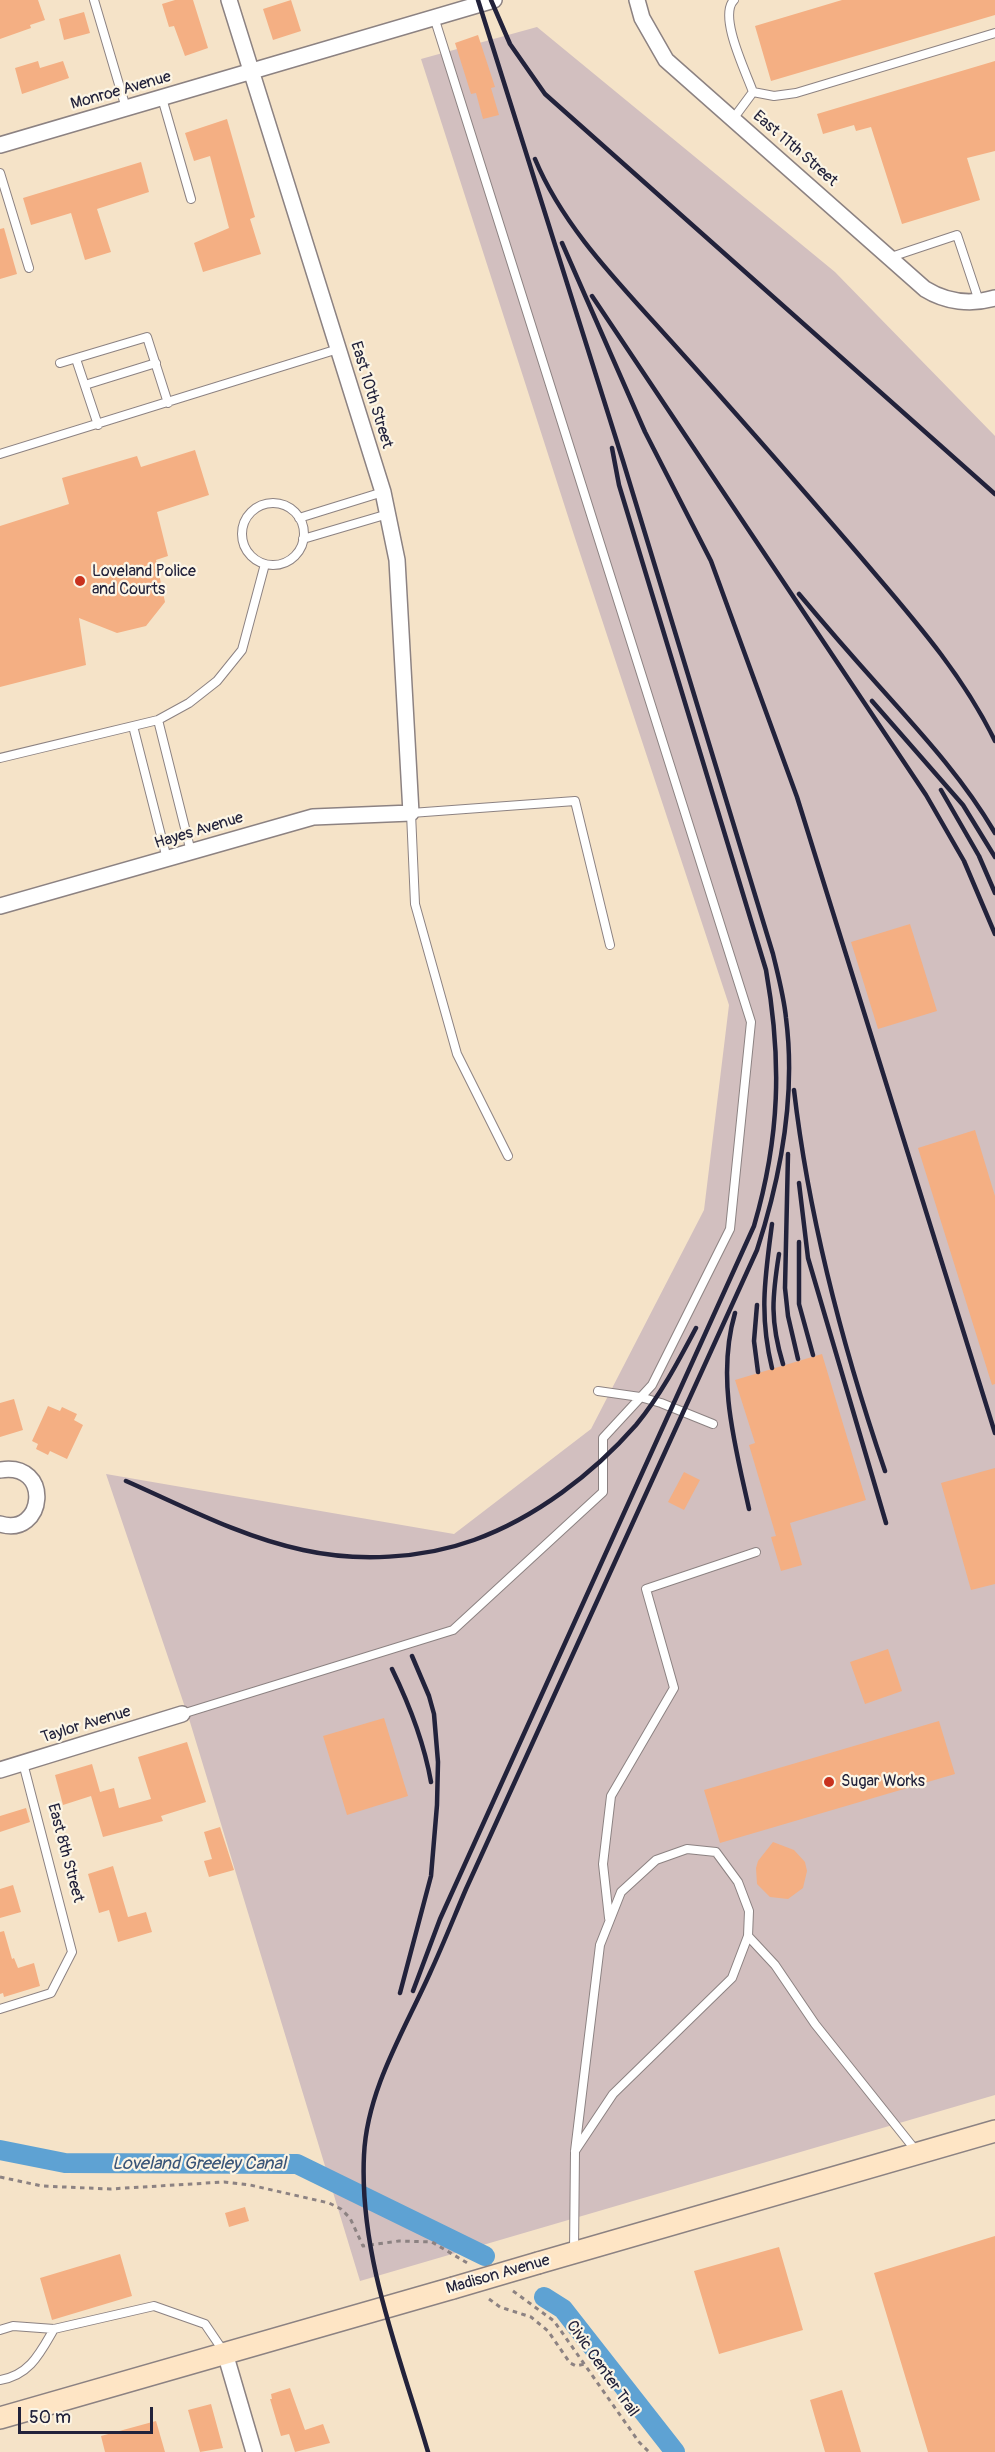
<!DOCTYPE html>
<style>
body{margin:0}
#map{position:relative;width:995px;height:2452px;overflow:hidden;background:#f5e3c8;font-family:Pangolin,sans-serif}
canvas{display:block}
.scale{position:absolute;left:18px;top:2407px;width:135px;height:27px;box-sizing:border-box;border:3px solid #22223b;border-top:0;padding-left:8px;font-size:18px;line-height:21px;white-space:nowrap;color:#22223b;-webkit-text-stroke:4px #fcf5e5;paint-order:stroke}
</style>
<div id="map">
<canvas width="995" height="2452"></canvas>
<div class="scale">50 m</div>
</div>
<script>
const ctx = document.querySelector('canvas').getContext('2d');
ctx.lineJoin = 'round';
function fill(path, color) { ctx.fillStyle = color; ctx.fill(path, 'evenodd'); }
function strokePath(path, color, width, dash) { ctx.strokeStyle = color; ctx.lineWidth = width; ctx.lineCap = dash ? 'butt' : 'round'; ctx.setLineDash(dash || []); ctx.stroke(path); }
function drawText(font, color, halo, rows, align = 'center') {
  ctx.font = font + ' Pangolin,sans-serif'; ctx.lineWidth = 4.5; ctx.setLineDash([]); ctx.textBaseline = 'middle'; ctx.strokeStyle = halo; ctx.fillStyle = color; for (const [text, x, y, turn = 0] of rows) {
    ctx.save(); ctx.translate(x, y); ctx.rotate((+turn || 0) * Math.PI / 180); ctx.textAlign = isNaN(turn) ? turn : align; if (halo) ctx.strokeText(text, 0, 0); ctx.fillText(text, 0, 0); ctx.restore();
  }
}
fill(new Path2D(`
 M537 27 835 272 995 436V2095L360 2281 190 1722 106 1474 454 1534 591 1429 704 1210 729 1005 574 535 421 59Z`), '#d2bfbf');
strokePath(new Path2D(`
 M0 2150 65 2163 297 2164 485 2256
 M544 2297 563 2309 675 2452`), '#5ea2d3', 20);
fill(new Path2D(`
 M0 0H38L45 20 30 25 31 28 0 39Z
 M175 0H193L208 48 185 56 174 26 169 27 162 4Z
 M291 0 301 31 273 40 263 9Z
 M842 0H995V15L771 81 755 26Z
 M84 12 90 33 64 40 59 19Z
 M478 35 495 87 491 88 499 115 483 119 476 93 471 94 455 43Z
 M38 61 40 68 63 61 69 78 22 94 15 68Z
 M995 61V151L967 158 980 200 902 224 871 127 856 131 854 125 823 134 817 114Z
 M227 119 255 217 250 219 261 254 203 272 194 243 229 228 210 156 194 161 185 133Z
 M141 162 149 192 97 209 111 252 85 260 71 213 31 225 23 198Z
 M4 228 17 274 0 279V229Z
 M195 450 209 495 157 512 168 556 156 560 165 602 146 626 117 633 79 618 86 665 0 687V526L69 504 62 478 137 456 141 467Z
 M910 924 937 1011 878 1029 851 942Z
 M975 1130 995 1196V1384L992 1385 918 1148Z
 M822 1354 866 1500 790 1523 802 1565 781 1571 771 1537 776 1536 749 1445 755 1443 735 1380Z
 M14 1399 23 1430 0 1437V1403Z
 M48 1406 60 1411 62 1407 77 1414 74 1420 83 1425 67 1459 50 1451 48 1455 36 1449 38 1444 32 1441Z
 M995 1468V1584L971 1590 941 1483Z
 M684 1472 700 1480 684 1510 668 1502Z
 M888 1649 902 1691 865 1704 850 1662Z
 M384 1718 408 1796 347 1815 323 1736Z
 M939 1721 955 1774 720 1843 704 1790Z
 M187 1742 206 1802 161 1816 163 1821 103 1837 91 1796 63 1805 55 1775 92 1764 100 1792 114 1788 119 1808 151 1799 138 1757Z
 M26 1808 30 1822 0 1832V1816Z
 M220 1827 234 1870 209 1877 204 1861 212 1859 204 1832Z
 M773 1842 794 1850 805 1862 807 1871 803 1888 788 1899 770 1897 757 1884 756 1868 758 1861Z
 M113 1866 128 1917 146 1912 152 1932 118 1942 109 1910 99 1913 88 1874Z
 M13 1885 21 1912 0 1918V1889Z
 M4 1931 12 1959 14 1958 18 1968 34 1963 40 1986 4 1997 3 1993 0 1994V1932Z
 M245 2207 249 2221 229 2227 225 2213Z
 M995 2236V2452H928L874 2273Z
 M779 2247 803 2330 719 2354 694 2271Z
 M120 2254 132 2296 52 2320 40 2278Z
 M290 2388 305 2430 323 2424 330 2443 295 2452 289 2434 281 2436 270 2399H272L271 2394Z
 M842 2390 861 2452H825L810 2400Z
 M211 2404 223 2448 200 2452 188 2410Z
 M156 2421 165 2452H105L101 2436Z`), '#f4af83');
const service = new Path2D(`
 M94 0 126 108
 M734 0C718 16 746 72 753 92
 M753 92 774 96 796 93 995 33
 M162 98 191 199
 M733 119 753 92
 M0 173 29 268
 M891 257 957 235 979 301
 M76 359 98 425
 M60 363 147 337 168 403
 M85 385 156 363
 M0 454 338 349
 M242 534a31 31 0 1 1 62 0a31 31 0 1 1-62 0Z
 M299 518 383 492
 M303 539 388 514
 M158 720 191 852
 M133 726 167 859
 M0 758 158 720 189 703 217 681 242 650 265 564
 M508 1156 457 1054 415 904 411 813 575 801 610 945
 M598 1391 640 1397 661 1403 713 1424
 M182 1714 453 1630 603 1492V1438L652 1385 730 1229 751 1022 434 17
 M609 1918 603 1864 611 1796 674 1688 646 1589 756 1552
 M748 1936 775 1965 815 2024 917 2152
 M0 2009 51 1993 72 1952 23 1763
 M574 2252 575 2151 600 1945 621 1892 656 1860 687 1849 716 1852 738 1882 749 1911 748 1936 732 1978 613 2094 575 2151
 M0 2330 13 2326 54 2329 154 2306 205 2324 224 2352
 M0 2380C30 2375 40 2353 54 2329`);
const minor = new Path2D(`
 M637 0 642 18 666 60 925 289C946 302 971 305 995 298
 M0 145 494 0
 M0 906 313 817 411 813 397 560 383 492 229 0
 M0 1470C53 1461 45 1538 0 1524
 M0 1770 182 1714
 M225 2353 254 2452`);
const secondary = new Path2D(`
 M538 2263 995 2131
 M0 2418 453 2288`);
strokePath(service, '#8c8282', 10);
strokePath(minor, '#8c8282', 18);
strokePath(secondary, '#8c8282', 24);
strokePath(new Path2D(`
 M0 2177 42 2186 110 2189 224 2182 250 2185 329 2203 341 2209 350 2218 363 2246 399 2241 432 2242 469 2264
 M513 2291 554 2321 639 2442 649 2452
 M489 2299 500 2307 531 2317 548 2331 570 2363 576 2366 585 2364`), '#8c8282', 3, [4.5, 4.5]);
strokePath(service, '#fff', 8);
strokePath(minor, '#fff', 15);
strokePath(secondary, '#fee5c5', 21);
strokePath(new Path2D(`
 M491 0 510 44 545 94 995 494
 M535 159C564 229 621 285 670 340 734 411 797 483 859 555 909 614 961 671 995 741
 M562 243 645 432 711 561 797 797 995 1433
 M592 296 926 795 964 861 995 934
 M799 594C825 625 851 655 878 685 920 732 963 778 995 833
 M872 701 963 805 995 857
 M941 790 979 856 995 893
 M794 1090C809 1219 843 1348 885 1471
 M788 1154 785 1288 788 1316 798 1359
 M799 1183 808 1258 886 1523
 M799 1242V1304L813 1355
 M779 1254C772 1298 770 1321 783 1364
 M757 1305 754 1341 758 1372
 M735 1313C716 1378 735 1445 749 1509
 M772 1368C759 1315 765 1277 772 1224
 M126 1481C183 1506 241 1537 303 1550 357 1562 422 1559 474 1540 535 1518 593 1474 636 1425 660 1396 678 1362 696 1328
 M392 1669C410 1706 424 1742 431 1782
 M413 1991 440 1919 754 1226C780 1137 782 1060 766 970L619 485 612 448
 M400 1993 431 1876 437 1805 438 1762 434 1714 429 1696 412 1656
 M428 2452C400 2356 359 2256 364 2155 367 2090 404 2031 430 1973 443 1945 454 1917 466 1889 562 1676 659 1463 757 1250 781 1176 796 1096 786 1018 784 997 778 975 773 954L623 461 478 0`), '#22223b', 4.5);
const secondaryBridge = new Path2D(`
 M453 2288 538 2263`);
strokePath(secondaryBridge, '#8c8282', 24, []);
strokePath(secondaryBridge, '#fee5c5', 21);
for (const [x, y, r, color] of [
 [80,581,6,"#c8321e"],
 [829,1782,6,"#c8321e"]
]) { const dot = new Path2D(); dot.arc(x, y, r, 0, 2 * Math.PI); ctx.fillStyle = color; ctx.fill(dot); strokePath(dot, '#fcf5e5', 2); }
drawText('16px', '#22223b', '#fcf5e5', [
 ["Monroe Avenue",121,91,-16],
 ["East 11th Street",795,149,41],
 ["East 10th Street",371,395,73],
 ["Hayes Avenue",199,831,-17],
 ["Taylor Avenue",86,1725,-17],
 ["East 8th Street",65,1853,75],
 ["Madison Avenue",498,2275,-16],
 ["Civic Center Trail",602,2369,55]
]);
drawText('16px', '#22223b', '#fcf5e5', [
 ["Loveland Police",92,572],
 ["and Courts",92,590],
 ["Sugar Works",841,1782]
], 'left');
drawText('italic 18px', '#3a5578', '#fcf5e5', [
 ["Loveland Greeley Canal",199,2164]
]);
</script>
